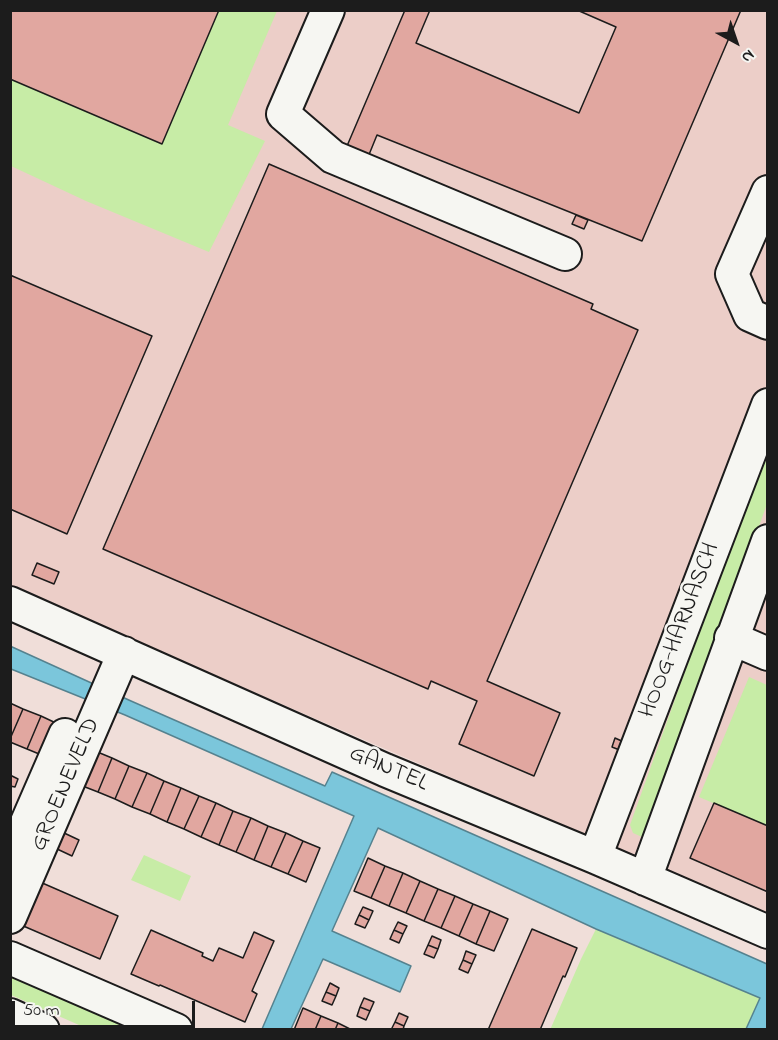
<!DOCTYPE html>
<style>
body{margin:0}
#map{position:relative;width:778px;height:1040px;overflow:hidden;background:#f0ded9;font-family:"Indie Flower",sans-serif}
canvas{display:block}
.frame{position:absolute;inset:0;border:12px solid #1c1c1c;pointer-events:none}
.north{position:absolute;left:706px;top:12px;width:60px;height:60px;-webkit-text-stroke:4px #f6f6f2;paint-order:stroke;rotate:140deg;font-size:16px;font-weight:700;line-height:24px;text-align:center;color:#1c1c1c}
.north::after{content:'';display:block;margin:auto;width:21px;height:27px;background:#1c1c1c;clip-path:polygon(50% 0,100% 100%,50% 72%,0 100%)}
.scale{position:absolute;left:12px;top:1001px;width:183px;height:27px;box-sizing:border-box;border:3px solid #1c1c1c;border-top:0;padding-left:8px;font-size:18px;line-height:21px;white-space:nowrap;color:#1c1c1c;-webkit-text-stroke:4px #f6f6f2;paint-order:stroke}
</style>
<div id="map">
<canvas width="778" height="1040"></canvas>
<div class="frame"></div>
<div class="north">N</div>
<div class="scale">50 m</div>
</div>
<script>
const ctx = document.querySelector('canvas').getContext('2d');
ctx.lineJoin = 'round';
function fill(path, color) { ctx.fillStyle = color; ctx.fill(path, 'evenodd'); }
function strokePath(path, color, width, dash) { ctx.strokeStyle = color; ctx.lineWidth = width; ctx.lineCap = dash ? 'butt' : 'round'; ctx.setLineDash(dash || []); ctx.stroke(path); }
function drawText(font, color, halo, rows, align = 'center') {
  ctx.font = font + ' "Indie Flower",sans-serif'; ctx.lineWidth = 5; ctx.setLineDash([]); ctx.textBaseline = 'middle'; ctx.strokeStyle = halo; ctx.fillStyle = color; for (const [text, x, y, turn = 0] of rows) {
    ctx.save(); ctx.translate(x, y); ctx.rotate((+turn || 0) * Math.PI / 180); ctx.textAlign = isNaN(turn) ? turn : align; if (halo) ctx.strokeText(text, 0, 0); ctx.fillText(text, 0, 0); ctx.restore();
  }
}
fill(new Path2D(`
 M11 11H767V914L11 587Z`), '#eccec8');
fill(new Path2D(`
 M11 11H277L228 125 265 141 209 252 86 201 11 166Z
 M767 442V504L649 833 642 837 633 833 630 825Z
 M749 677 767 685V826L699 797Z
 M144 855 191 876 180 901 131 880Z
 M596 929 760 998 746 1029 550 1030 581 959Z
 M11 967 98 1005 95 1013 122 1025 126 1018 152 1029H88L11 995Z`), '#c7eca6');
const water = new Path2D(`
 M10 646 131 701 325 786 332 772 767 964V1029H746L760 998 596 929 378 828 332 931 411 966 400 992 323 959 291 1029H262L354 816 125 715 11 669Z`);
fill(water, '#7bc6db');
strokePath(water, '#55828f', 1.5);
const building = new Path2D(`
 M10 10H219L162 144 10 79Z
 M405 10H430L416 43 579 113 616 27 577 10H741L642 241 377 135 366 162 344 153Z
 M269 164 593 304 591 309 638 330 487 681 560 713 534 776 459 744 477 701 431 681 428 689 103 549Z
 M576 215 588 220 584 229 572 224Z
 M10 275 152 336 67 534 10 509Z
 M37 563 59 572 54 584 32 575Z
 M10 703 23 709 10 739Z
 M23 709 41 716 27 749 10 742V739Z
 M41 716 58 724 44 756 27 749Z
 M615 738 626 743 622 751 612 747Z
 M95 751 112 758 98 792 80 785Z
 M112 758 129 766 115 799 98 792Z
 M129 766 147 773 132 807 115 799Z
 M147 773 164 781 150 814 132 807Z
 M10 775 18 779 15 787 10 786Z
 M164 781 181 788 167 822 150 814Z
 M181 788 199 796 184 829 167 822Z
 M199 796 216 803 201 837 184 829Z
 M216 803 233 811 219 845 201 837Z
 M714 803 768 826V892L690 858Z
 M233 811 251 818 236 852 219 845Z
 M251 818 268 826 254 860 236 852Z
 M268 826 286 833 271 867 254 860Z
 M62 832 79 840 72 856 55 848Z
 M286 833 303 841 288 874 271 867Z
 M303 841 320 848 306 882 288 874Z
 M368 858 385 866 371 898 354 891Z
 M385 866 403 873 389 906 371 898Z
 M403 873 420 881 406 913 389 906Z
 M420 881 438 889 424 921 406 913Z
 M40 882 118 916 100 959 21 925Z
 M438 889 455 896 441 928 424 921Z
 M455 896 473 904 459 936 441 928Z
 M473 904 490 911 476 944 459 936Z
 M363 907 373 911 369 920 359 915Z
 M490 911 508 919 494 951 476 944Z
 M359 915 369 920 365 928 355 924Z
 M398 922 407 926 403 934 394 930Z
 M532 929 577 948 565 977 563 976 540 1030H488Z
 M151 930 203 953 202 956 213 961 219 948 243 958 254 932 274 941 252 991 257 994 245 1022 160 985 159 986 131 974Z
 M394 930 403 934 399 943 390 939Z
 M432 936 441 940 438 949 428 945Z
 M428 945 438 949 434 958 424 954Z
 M466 951 476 955 472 964 463 960Z
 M463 960 472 964 468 973 459 969Z
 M330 983 339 988 336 996 326 992Z
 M326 992 336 996 332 1005 322 1001Z
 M364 998 374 1002 370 1011 360 1007Z
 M360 1007 370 1011 366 1020 357 1016Z
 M303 1008 321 1016 315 1030H294Z
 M399 1013 408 1017 404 1026 395 1022Z
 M321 1016 338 1023 335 1030H315Z
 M395 1022 404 1026 403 1030H391Z
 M338 1023 352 1030H335Z`);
fill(building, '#e1a7a0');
strokePath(building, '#1c1c1c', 1.5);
const minor = new Path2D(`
 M328 10 283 114 333 157 565 254
 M768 192 732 274 750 315 768 323
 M10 603 385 770 595 857 768 932
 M731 638 768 654
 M595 857 768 405
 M10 861 65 735
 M645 879 768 541
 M10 917 124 653
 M10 958 176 1030
 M10 1015 43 1030`);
strokePath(minor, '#1c1c1c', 36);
strokePath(minor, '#f6f6f2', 32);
drawText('24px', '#1c1c1c', '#f6f6f2', [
 ["HOOG-HARNASCH",681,631,-69],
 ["GANTEL",388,770,23],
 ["GROENEVELD",67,785,-67]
]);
</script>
